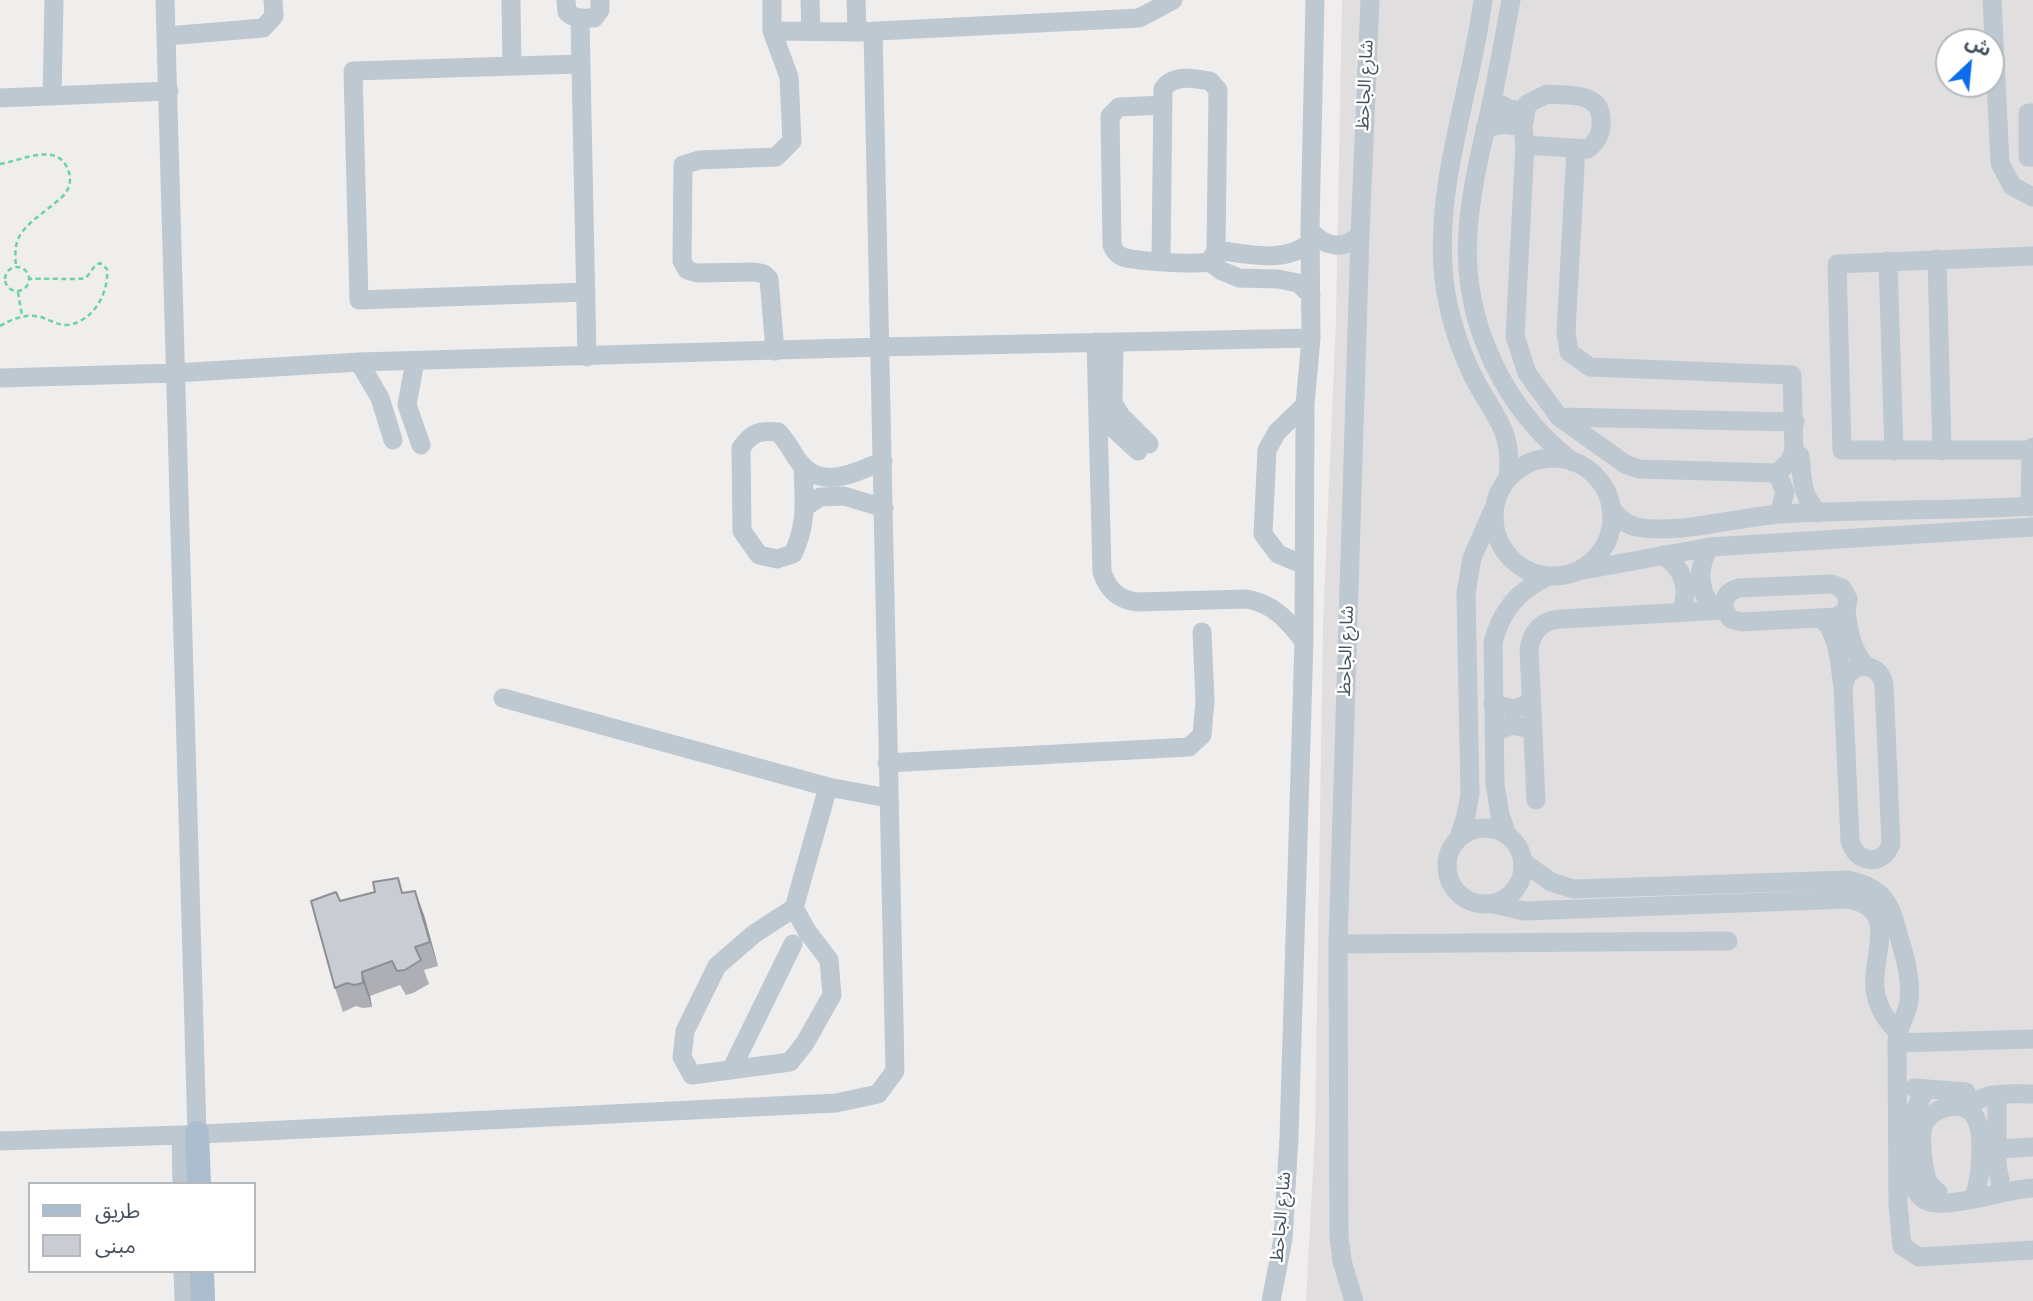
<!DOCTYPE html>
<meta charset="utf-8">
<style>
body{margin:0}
#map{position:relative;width:2033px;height:1301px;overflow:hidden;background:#f0eded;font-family:"Nunito Sans","Noto Sans Arabic",sans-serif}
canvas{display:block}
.legend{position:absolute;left:28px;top:1182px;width:228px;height:91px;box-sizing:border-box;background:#fff;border:2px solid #b4b9be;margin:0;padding:9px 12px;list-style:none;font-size:21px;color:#44515c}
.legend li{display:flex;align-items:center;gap:14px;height:35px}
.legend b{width:35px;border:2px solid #b4b9be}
.north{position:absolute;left:1935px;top:28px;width:70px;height:70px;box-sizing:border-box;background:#fff;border:2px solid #b4b9be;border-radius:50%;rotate:26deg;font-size:19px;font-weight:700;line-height:28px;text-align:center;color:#44515c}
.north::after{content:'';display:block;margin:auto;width:24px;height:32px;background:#0c6deb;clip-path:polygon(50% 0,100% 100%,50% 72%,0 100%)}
</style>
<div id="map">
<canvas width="2033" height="1301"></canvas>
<ul class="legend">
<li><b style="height:9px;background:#abbdcf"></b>طريق</li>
<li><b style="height:19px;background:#c9ccd3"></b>مبنى</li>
</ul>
<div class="north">ش</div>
</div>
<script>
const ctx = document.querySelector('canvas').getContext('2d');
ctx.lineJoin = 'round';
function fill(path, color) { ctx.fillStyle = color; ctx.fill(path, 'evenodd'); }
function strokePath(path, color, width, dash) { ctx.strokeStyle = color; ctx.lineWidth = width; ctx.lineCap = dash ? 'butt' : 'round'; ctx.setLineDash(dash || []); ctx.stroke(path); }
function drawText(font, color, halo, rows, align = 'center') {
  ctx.font = font + ' "Nunito Sans","Noto Sans Arabic",sans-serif'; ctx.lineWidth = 5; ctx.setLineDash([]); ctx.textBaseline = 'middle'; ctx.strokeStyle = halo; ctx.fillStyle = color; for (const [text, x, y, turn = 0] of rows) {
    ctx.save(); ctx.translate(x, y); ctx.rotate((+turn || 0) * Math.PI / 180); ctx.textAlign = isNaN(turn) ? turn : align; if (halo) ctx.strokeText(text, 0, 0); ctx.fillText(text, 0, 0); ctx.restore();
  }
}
fill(new Path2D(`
 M1342 0H2033V1301H1306L1315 1133 1323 625 1336 319ZM1949 42H1991V84H1949Z`), '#e1dedf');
strokePath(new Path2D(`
 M0 164C20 161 58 141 68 170 72 178 70 188 64 195 51 208 34 217 23 231 14 241 15 255 16 267
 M5 279a12 12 0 1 1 24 0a12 12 0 1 1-24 0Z
 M18 292 22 316
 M0 326C12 319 26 313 41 317 50 320 57 325 67 325 94 322 109 292 107 269L100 263C92 266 91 274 85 278 82 280 37 278 29 279`), '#6ed2a1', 2.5, [5, 3.5]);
strokePath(new Path2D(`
 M165 0 197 1133
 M511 0 512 66
 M566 0 567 12C575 20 584 18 594 18L600 10V0
 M772 0V31L789 77 792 141 776 157 699 160 683 165 682 261 687 270 697 273 755 272 764 274 769 279 775 351
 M810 0 811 31
 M856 0 857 32
 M1483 0C1471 92 1434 186 1444 279 1448 313 1458 345 1473 376 1493 416 1514 429 1508 479
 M1511 0C1504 37 1498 73 1490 110 1467 208 1449 283 1501 378 1519 411 1543 439 1573 462
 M1992 0 2000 163 2012 186 2033 197
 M580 19 587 357
 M772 31 857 32 1139 18 1173 0
 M167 36 263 28 274 16 273 0
 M579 64 353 71 359 300 586 292
 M1547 94C1568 96 1601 91 1601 120 1602 133 1598 140 1588 149L1525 145 1523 127 1527 104Z
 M52 96 54 0
 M0 98 169 91
 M1492 100 1509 109 1525 111
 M2033 113H2028V157H2033
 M1485 128 1504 124 1523 127
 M1525 145 1515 336 1527 373 1559 417 1625 464 1639 469 1777 473 1788 463 1794 452 1792 375 1590 367 1569 352 1566 332 1576 148
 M1310 230C1324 247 1343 251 1360 235
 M1216 250C1248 254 1283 264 1310 243
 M1937 259 1942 451
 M1161 261 1163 89C1173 74 1194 78 1210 81L1218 90 1216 250C1214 255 1212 260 1206 262 1195 265 1133 261 1123 257 1117 255 1114 251 1112 245L1110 116 1119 107 1163 105
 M1208 261 1222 271 1239 278 1278 279 1298 283 1311 295
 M1888 261 1894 451
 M1096 342 1102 572C1108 590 1118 599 1136 602L1247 599C1274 604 1287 620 1304 641
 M1114 342 1113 403 1121 416 1149 444
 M415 361 407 405 421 445
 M359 362 380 398 393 440
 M0 378 175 373 359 362 881 347 1311 338
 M1098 414 1138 451
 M1559 417 1795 422
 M2031 450H1842L1837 264 2033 256
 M1794 452 1800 456C1803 481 1800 492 1818 513
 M1494 517a59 59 0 1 1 118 0a59 59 0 1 1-118 0Z
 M803 466C804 500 808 522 793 554L777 559 759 555 742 531 741 448C752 432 760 430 778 432 787 441 791 450 797 459 820 492 854 473 883 461
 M1777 473 1785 492 1779 514
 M2030 507 2031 450 2033 447
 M804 508 820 497 844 496 884 508
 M1611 509C1618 516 1625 525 1637 527 1679 535 1737 517 1781 514 1865 509 1949 511 2033 506
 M1710 547C1696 569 1698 590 1714 610
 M1663 555C1684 569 1690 588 1681 612
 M1304 565 1278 554 1263 534 1267 450 1277 432 1305 405
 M1573 572 1710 547 2033 527
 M1831 584 1842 588 1848 599 1846 611 1836 617 1741 622 1731 619 1724 610C1723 598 1728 591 1739 588Z
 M1846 611C1849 632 1851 649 1866 666
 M1821 618C1840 635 1839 664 1843 687
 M1859 666C1872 665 1881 671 1884 684L1891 844C1883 867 1855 864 1850 840L1843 687 1847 674Z
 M503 698 828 787 888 798
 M1493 704 1514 709 1531 703
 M1494 733 1511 725 1532 729
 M887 763 1189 747 1202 735 1205 701 1202 632
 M1536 800 1529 649C1532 631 1542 620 1561 619L1724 610
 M1447 866a38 38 0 1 1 76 0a38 38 0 1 1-76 0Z
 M1507 835 1500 815 1495 784 1493 642C1502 609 1519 590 1549 576
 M1459 837 1466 816 1470 794 1466 593 1472 558 1493 510
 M1523 862 1551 882 1573 889 1848 880C1891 889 1891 911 1902 947 1907 965 1911 982 1909 1001 1907 1016 1897 1027 1897 1043L1898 1204 1902 1246 1919 1257 2033 1250
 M1494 904 1524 911 1848 899C1901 908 1871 956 1875 989 1877 1006 1885 1019 1897 1031
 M794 908 807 931 829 960 832 995 805 1043 790 1062 692 1075 682 1057 685 1031 717 966 754 934 794 908 828 787
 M1338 944 1728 941
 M1897 1043 2033 1039
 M731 1070 793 944
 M1914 1088 1966 1092
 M1926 1090C1909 1114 1909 1135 1911 1163 1912 1176 1911 1189 1922 1198 1939 1214 2007 1188 2033 1188
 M1997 1095V1165L2002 1191
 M1967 1109C1984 1090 2009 1094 2033 1094
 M181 1135 182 1184
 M0 1141 181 1135 836 1103 878 1094 895 1071C886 724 882 377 873 31
 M1996 1149 2033 1147
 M1938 1192C1925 1183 1925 1173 1923 1159 1922 1148 1920 1136 1923 1126 1929 1108 1961 1099 1973 1114 1986 1130 1981 1181 1973 1199
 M183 1271 184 1301
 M1271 1301 1283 1239 1289 1137 1304 641 1305 405 1311 338 1310 230 1315 0
 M1354 1301 1342 1261 1339 1236 1338 944 1360 235 1370 0`), '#bdc8d1', 19);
strokePath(new Path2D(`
 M197 1133 199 1184
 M202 1271 203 1301`), '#abbdcf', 24);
fill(new Path2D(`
 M398 878 403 893 424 915 438 966 424 970 429 984 413 993 406 995 400 985 370 996 372 1007 363 1008 356 1006 343 1012 335 988 375 892Z`), '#adafb5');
fill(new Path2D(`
 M415 891 424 915 438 966 430 942Z
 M362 972 370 996 372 1007 363 983Z`), '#8d8f94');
const building = new Path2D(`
 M398 878 402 893 415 891 430 942 415 947 421 960 405 970 397 971 392 961 362 972 363 983 354 985 347 983 335 988 311 901 336 892 340 901 375 892 373 882Z`);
fill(building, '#c9ccd3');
strokePath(building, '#8d8f94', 2);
drawText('18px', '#44515c', '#fff', [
 ["شارع الجاحظ",1366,85,-87],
 ["شارع الجاحظ",1347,651,-88],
 ["شارع الجاحظ",1282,1217,-85]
]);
</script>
